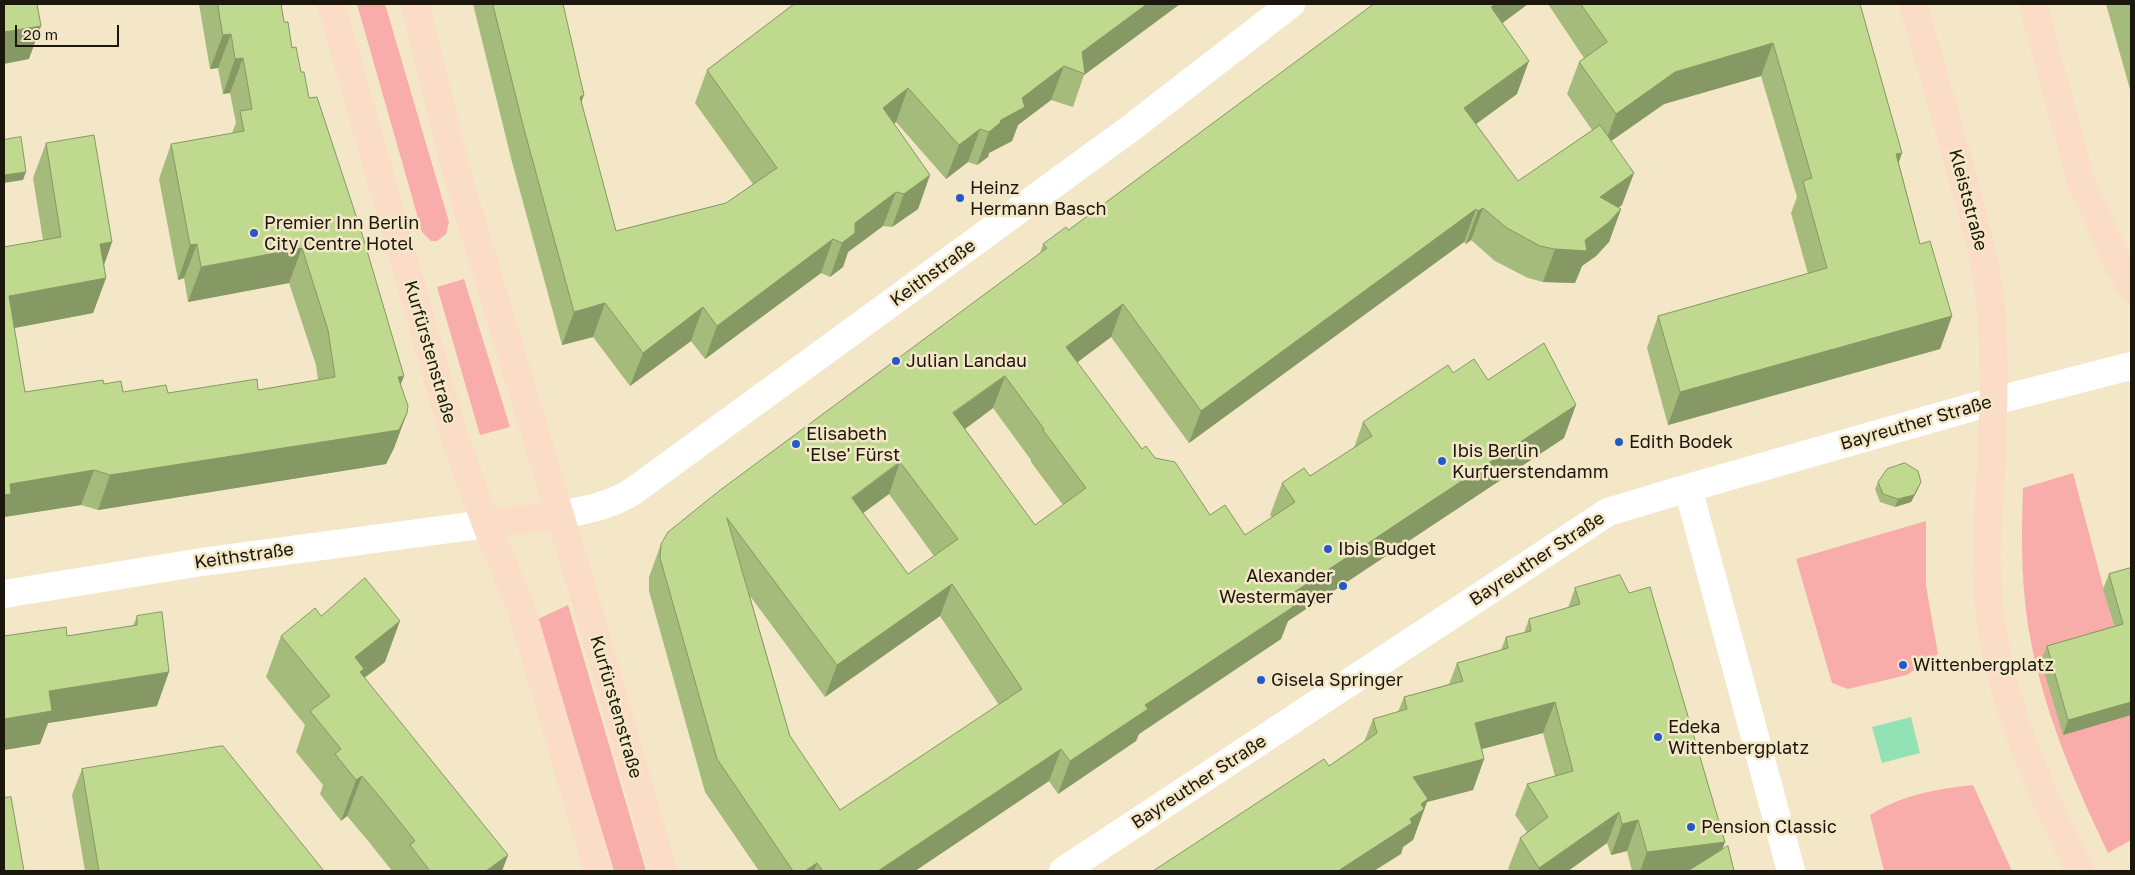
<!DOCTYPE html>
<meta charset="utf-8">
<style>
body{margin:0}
#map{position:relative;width:2135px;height:875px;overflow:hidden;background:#f3e7c7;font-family:"Golos Text",sans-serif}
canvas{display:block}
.frame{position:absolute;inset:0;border:5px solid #1c170c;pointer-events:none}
.scale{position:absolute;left:15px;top:25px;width:104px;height:22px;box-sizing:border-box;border:2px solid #1c170c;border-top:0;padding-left:6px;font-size:15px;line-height:18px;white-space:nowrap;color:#1c170c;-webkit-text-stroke:4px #f3e7c7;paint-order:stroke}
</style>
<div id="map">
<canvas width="2135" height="875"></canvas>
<div class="frame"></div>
<div class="scale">20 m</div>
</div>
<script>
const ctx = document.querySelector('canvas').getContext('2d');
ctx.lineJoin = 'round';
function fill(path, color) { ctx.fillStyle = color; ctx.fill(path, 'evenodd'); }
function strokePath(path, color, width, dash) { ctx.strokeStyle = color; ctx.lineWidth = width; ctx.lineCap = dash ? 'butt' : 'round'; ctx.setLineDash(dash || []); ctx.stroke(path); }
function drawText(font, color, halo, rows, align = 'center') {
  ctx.font = font + ' "Golos Text",sans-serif'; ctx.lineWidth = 5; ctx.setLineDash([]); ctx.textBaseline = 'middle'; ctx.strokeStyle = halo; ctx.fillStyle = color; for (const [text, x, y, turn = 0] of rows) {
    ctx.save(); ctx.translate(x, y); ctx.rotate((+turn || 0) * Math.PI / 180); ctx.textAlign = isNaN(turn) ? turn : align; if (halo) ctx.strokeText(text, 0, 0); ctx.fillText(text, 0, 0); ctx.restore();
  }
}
fill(new Path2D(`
 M357 4H385L449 222 446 234 437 241H431L422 232Z
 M464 279 510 427 480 435 437 287Z
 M2073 473 2117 639 2131 715V840L2108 853C2076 786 2047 719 2032 647 2021 595 2021 541 2023 488Z
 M1926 521V586L1938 654 1907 675 1848 689 1832 683 1796 559Z
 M568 605 646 871H614L538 619Z
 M1973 785 2012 871H1884L1870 815C1901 795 1937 789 1973 785Z`), '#f9adab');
fill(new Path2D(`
 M1911 717 1920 753 1882 763 1872 727Z`), '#93e2b5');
strokePath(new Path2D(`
 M1688 488 1791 871
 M560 515C586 510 609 506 632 492L1131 128 1291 4
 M4 594 202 562 486 524
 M1063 871 1608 512 1688 488 1994 401 2131 366`), '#fff', 28);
strokePath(new Path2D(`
 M331 4 454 436 486 524 522 611 598 871
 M415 4 457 174 581 585 663 871
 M1913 4C1931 67 1950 130 1967 194 1978 236 1990 278 1992 322 1995 371 1993 421 1991 470 1988 512 1985 554 1988 596 1996 694 2037 784 2080 871
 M2033 4 2081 182 2117 261 2131 287
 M486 524 560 515`), '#fbdcc7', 28);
fill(new Path2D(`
 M199 4H281L284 22 301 72 400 385 407 413 394 448 386 464 98 510 81 505 4 517V247L43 240 33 178 46 143 112 242 104 265 106 278 93 313 14 328 25 392 104 384 123 392 168 393 258 390 318 380 316 365 289 283 188 302 184 278 178 280 159 179 171 144 232 133 236 123 230 93 223 94 218 68 210 69Z
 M473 4H563L581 103 616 231 726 203 753 184 695 103 707 70 794 4H1180L1084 75 1073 107 1051 100 1018 125 1012 141 989 153 988 157 977 165 968 162 946 179 896 122 894 124 930 175 918 209 892 227 883 226 848 252 843 267 830 277 821 273 705 359 691 341 630 386 593 337 562 345 512 162Z
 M1548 4H1860L1899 163 1920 244 1952 316 1940 349 1668 425 1647 348 1658 316 1808 274 1791 213 1797 197 1761 76 1664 104 1611 141 1622 205 1618 208 1621 209 1609 242 1596 256 1582 266 1575 283 1543 282 1528 278 1495 261 1471 240 1466 244 1464 242 1189 443 1111 337 1077 362 1142 449 1155 458 1210 515 1245 535 1272 517 1270 515 1282 483 1310 476 1354 448 1363 422 1453 373 1488 380 1564 438 1288 621 1281 639 1139 734 1136 741 1058 794 1049 781 915 871H759L705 792 649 591V577L661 544 1040 253 1043 244 1068 230 1502 23 1517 94 1476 124 1518 181 1592 130 1567 94 1579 62 1584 58ZM993 408 1031 460V462L1063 505 1035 525 965 429ZM889 494 934 556 908 574 863 513ZM750 596 825 697 940 616 999 705 840 810 790 736Z
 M2106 4H2131V93Z
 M1878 482 1918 489 1911 502 1895 507 1880 502 1875 489Z
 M2131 568V715L2063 735 2041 661 2047 646 2114 626 2103 589 2109 574Z
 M1575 588 1725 842 1722 850 1734 871H1632L1627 851 1611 855 1607 843 1568 871H1510L1508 869 1520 838 1527 832 1515 815 1527 784 1555 776 1543 733 1482 749 1484 759 1473 790 1427 802 1413 840 1403 847 1401 854 1329 766 1364 742 1373 719 1398 712 1404 697 1449 684 1457 663 1501 650 1506 637 1524 633 1529 619 1568 608Z
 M137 616 157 706 48 723 40 744 4 750V636H67L133 626Z
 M321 616 385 662 364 678 508 855 502 871H392L369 842 347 816 341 821 320 794 323 785 296 752 305 725 266 677 281 636Z
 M82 769 324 871H85L72 795Z`), '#a4bb7b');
fill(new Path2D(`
 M1147 4H1180L1084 75 1085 74 1082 52Z
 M1496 4H1528L1480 40 1491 7Z
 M41 26 29 59 4 64V32Z
 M231 34 218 68 210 69 223 35Z
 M1773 43 1761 76 1664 104 1604 146 1616 114 1675 72Z
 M243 58 230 93 223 94 235 59Z
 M1529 61 1517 94 1453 141 1464 108Z
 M1064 66 1051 100 1018 125 1012 141 989 153 988 157 977 165 989 132 1022 98Z
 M908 88 896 122 871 142 883 108Z
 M584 95 572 129 580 97Z
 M980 129 968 162 946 179 959 145Z
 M1902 153 1891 185 1896 154Z
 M26 172 23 180 4 183V175Z
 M1634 173 1622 205 1588 229 1600 197Z
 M930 175 918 209 892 227 904 194Z
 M896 192 883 226 848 252 843 267 830 277 842 243 855 223Z
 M1483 208 1471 240 1466 244 1478 211Z
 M1476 209 1464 242 1189 443 1201 411Z
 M1621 209 1609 242 1596 256 1582 266 1575 283 1543 282 1555 249 1585 240Z
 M833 239 821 273 705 359 717 326Z
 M112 242 100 276V244Z
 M197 244 184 278 178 280 190 245Z
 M302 248 289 283 188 302 201 267Z
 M106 278 93 313 4 330 9 296Z
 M605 303 593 337 562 345 574 312Z
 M1123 304 1111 337 1054 380 1066 347Z
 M703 307 691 341 630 386 643 353Z
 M1952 316 1940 349 1668 425 1680 392Z
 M404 376 391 410 398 377Z
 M1005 376 993 408 942 446 953 413Z
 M1576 405 1564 438 1288 621 1281 639 1139 734 1136 741 1058 794 1070 761 1145 705 1287 597Z
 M407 413 394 448 386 464 98 510 110 475Z
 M900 462 889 494 840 530 852 498Z
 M94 470 81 505 4 517V495L10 484Z
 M1921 482 1918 489 1911 502 1895 507 1898 499Z
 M952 584 940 616 825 697 837 665Z
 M400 621 385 662 359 682 355 657Z
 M169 672 157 706 48 723 40 744 4 750V719L49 691Z
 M1555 702 1543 733 1463 754 1475 723Z
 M2131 702V715L2063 735 2068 720Z
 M1061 749 1049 781 915 871H878Z
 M1484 759 1473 790 1427 802 1413 840 1403 847 1401 854 1374 871H1338L1413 777Z
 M362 776 347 816 341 821 356 780Z
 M1619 812 1607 843 1568 871H1538L1539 868Z
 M1638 820 1627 851 1611 855 1622 824Z
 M1725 842 1714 871H1640L1647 852Z
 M508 855 502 871H486Z
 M817 863 814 871H805Z`), '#869864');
const building = new Path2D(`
 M4 4H37L41 26 4 32Z
 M218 4H281L284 22H288L292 48 296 47 301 72H304L309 98 317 97 363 237 404 376 398 377 408 406 407 413 399 430 110 475 94 470 10 484 11 494 4 495V247L61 237 46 143 94 135 112 242 100 244 106 278 9 296 25 392 103 380 104 384 121 381 123 392 166 385 168 393 257 379 258 390 335 377 328 330 302 248 201 267 197 244 190 245 171 144 244 131 240 111 252 109 243 58 235 59 231 34 223 35Z
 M493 4H563L584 95 580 97 616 231 726 203 777 168 707 70 794 4H1147L1082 52 1085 74 1064 66 1022 98 1025 107 1001 120 1000 123 989 132 980 129 959 145 908 88 883 108 930 175 904 194 896 192 855 223V233L842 243 833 239 717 326 703 307 643 353 605 303 574 312 524 129Z
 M1374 4H1496L1491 7 1529 61 1464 108 1518 181 1600 125 1634 173 1600 197 1621 209 1608 223 1585 240 1587 251 1555 249 1540 246 1507 228 1483 208 1478 211 1476 209 1201 411 1123 304 1066 347 1142 449 1146 446 1155 458 1175 462 1210 515 1225 505 1245 535 1295 502 1282 483 1304 468 1310 476 1372 436 1363 422 1448 365 1453 373 1474 359 1488 380 1544 343 1576 405 1287 597 1293 607 1145 705 1148 709 1070 761 1061 749 878 871H823L817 863 805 871H793L717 759 660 558 661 544 668 532 719 491 1047 248 1043 244 1066 227 1068 230ZM1005 376 1044 429 1043 430 1086 488 1035 525 953 413ZM900 462 958 539 908 574 852 498ZM727 518 837 665 952 584 1022 689 840 810 790 736Z
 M1581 4H1860L1902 153 1896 154 1920 244 1930 241 1952 316 1680 392 1658 316 1827 268 1803 181 1812 178 1773 43 1675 72 1616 114 1579 62 1607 42Z
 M21 137 26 172 4 175V140Z
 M1905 463 1918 471 1921 482 1914 495 1898 499 1883 494 1878 482 1887 469Z
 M2131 568V702L2068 720 2047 646 2123 624 2109 574Z
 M1620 575 1629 593 1650 587 1725 842 1647 852 1638 820 1622 824 1619 812 1539 868 1520 838 1548 817 1527 784 1573 771 1555 702 1475 723 1484 759 1413 777 1428 799 1421 804 1424 809 1410 819 1412 823 1338 871H1153L1324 759 1329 766 1377 733 1373 719 1407 709 1404 697 1463 681 1457 663 1508 648 1506 637 1531 631 1529 619 1580 604 1575 588Z
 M365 578 400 621 355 657 364 669 360 672 508 855 486 871H430L410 845 415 841 384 802 362 776 356 780 335 754 341 749 310 711 330 696 281 636 315 608 321 616Z
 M162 612 169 672 49 691 52 711 4 719V636L66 627 67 636 137 625V616Z
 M223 746 324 871H99L82 769Z
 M11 797 24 871H4V798Z
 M1728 846 1734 871H1688Z`);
fill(building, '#bfd98f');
strokePath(building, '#869864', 1);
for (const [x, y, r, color] of [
 [960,198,5,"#245ac7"],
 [254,233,5,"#245ac7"],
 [896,361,5,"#245ac7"],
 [1619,442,5,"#245ac7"],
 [796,444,5,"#245ac7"],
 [1442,461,5,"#245ac7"],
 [1328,549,5,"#245ac7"],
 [1343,586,5,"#245ac7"],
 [1903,665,5,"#245ac7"],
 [1261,680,5,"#245ac7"],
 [1658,737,5,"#245ac7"],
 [1691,827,5,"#245ac7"]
]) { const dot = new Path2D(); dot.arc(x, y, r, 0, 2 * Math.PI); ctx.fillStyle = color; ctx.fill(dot); strokePath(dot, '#f3e7c7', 2); }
drawText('18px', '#1c170c', '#f3e7c7', [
 ["Heinz",970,188],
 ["Hermann Basch",970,209],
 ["Premier Inn Berlin",264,223],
 ["City Centre Hotel",264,244],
 ["Julian Landau",906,361],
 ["Elisabeth",806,434],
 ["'Else' Fürst",806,455],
 ["Edith Bodek",1629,442],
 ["Ibis Berlin",1452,451],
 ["Kurfuerstendamm",1452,472],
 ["Ibis Budget",1338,549],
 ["Alexander",1333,576,"right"],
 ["Westermayer",1333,597,"right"],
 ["Wittenbergplatz",1913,665],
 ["Gisela Springer",1271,680],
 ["Edeka",1668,727],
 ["Wittenbergplatz",1668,748],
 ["Pension Classic",1701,827]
], 'left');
drawText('18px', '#1c170c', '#f3e7c7', [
 ["Kleiststraße",1968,200,75],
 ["Keithstraße",933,273,-36],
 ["Kurfürstenstraße",430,352,74],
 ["Bayreuther Straße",1916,423,-16],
 ["Keithstraße",244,556,-8],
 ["Bayreuther Straße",1537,559,-33],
 ["Kurfürstenstraße",616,707,74],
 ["Bayreuther Straße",1199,782,-33]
]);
</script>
